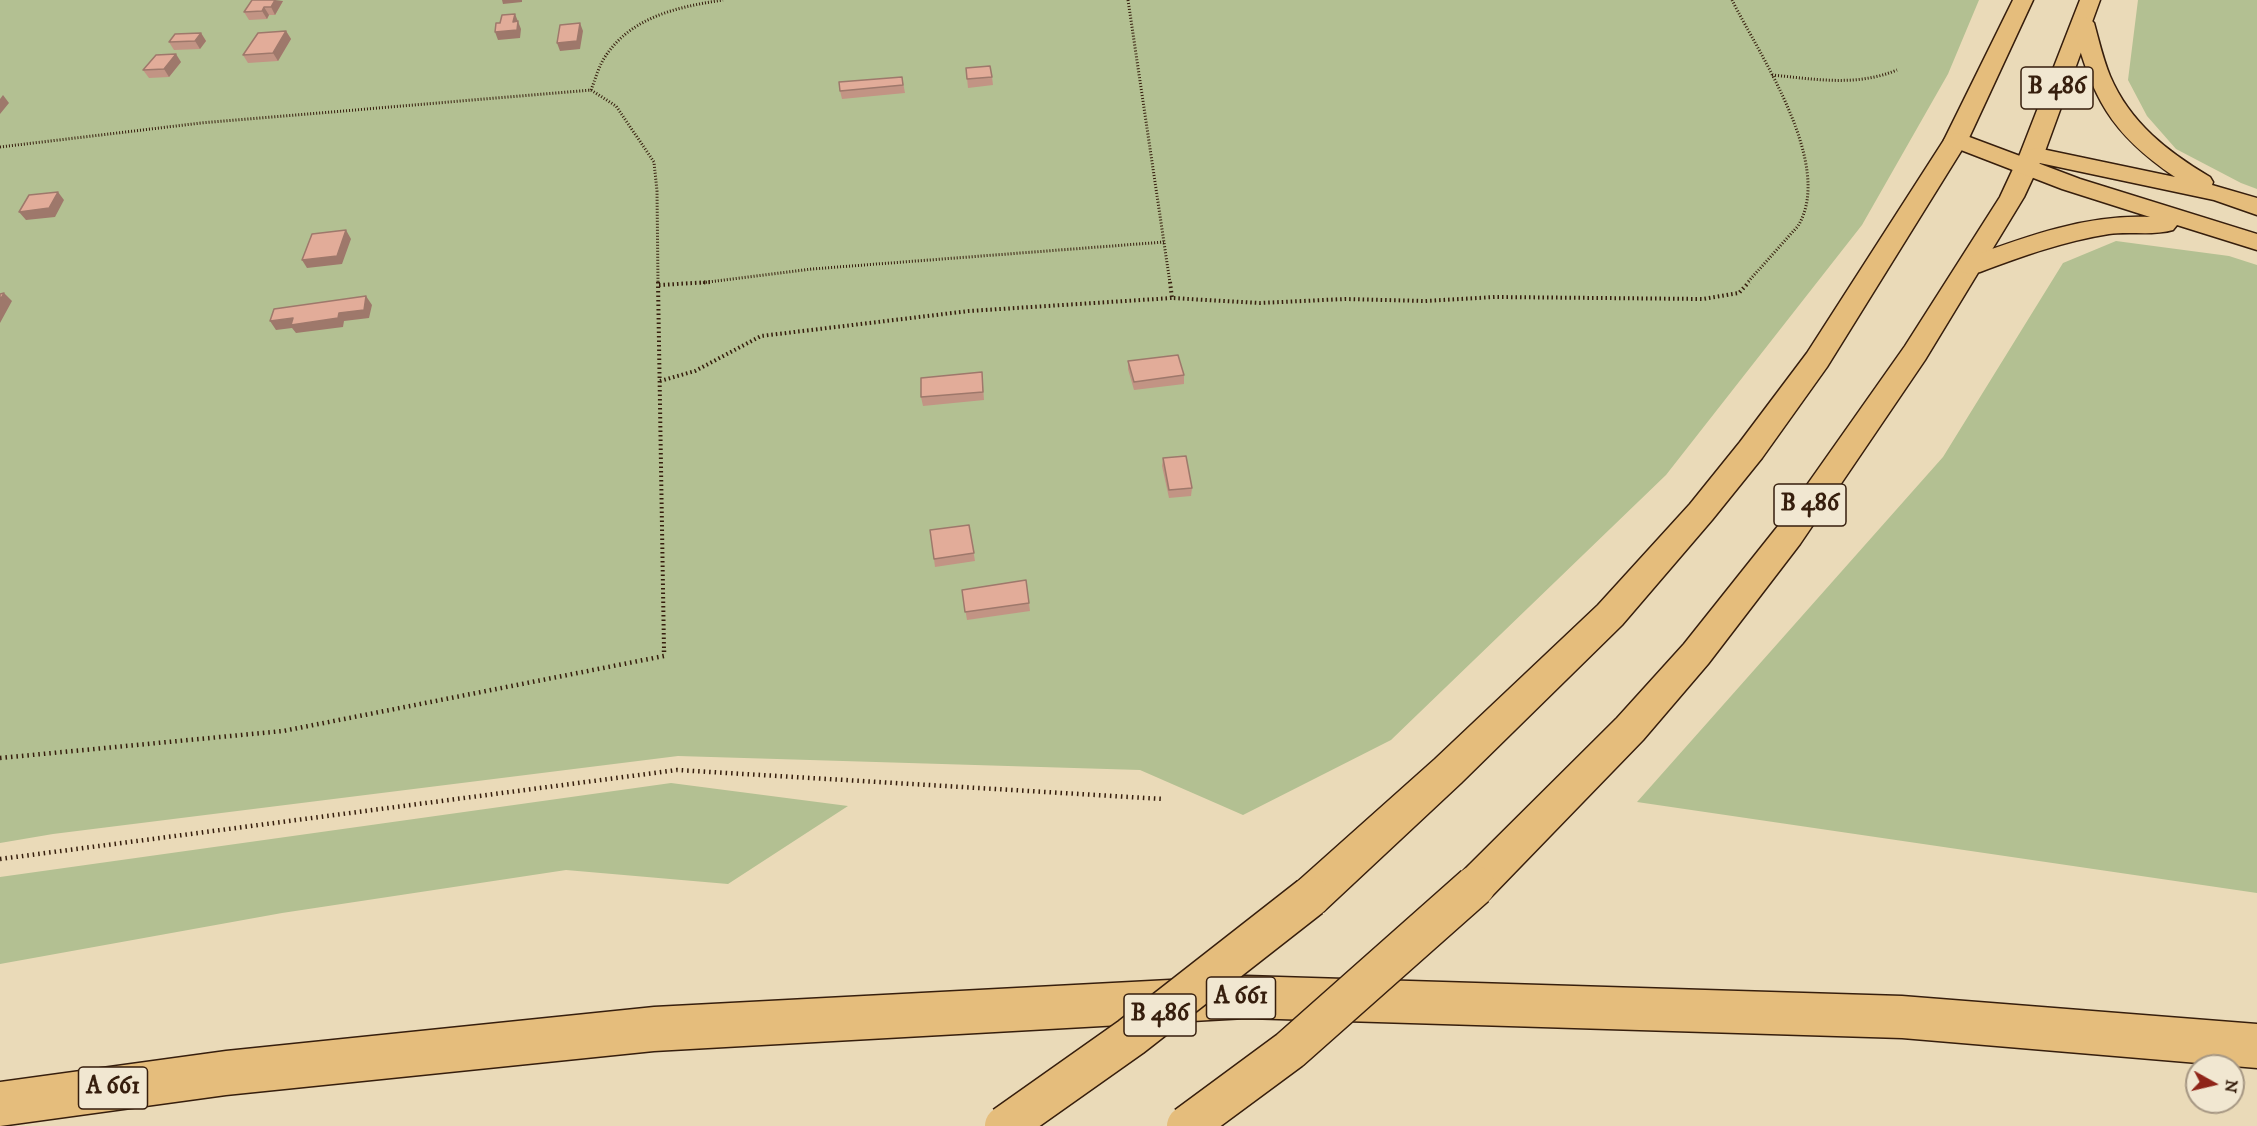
<!DOCTYPE html>
<style>
body{margin:0}
#map{position:relative;width:2257px;height:1126px;overflow:hidden;background:#eadab8;font-family:"IM FELL DW Pica",serif}
canvas{display:block}
.north{position:absolute;left:2185px;top:1054px;width:60px;height:60px;box-sizing:border-box;background:#f1e7d1;border:2px solid #a69783;border-radius:50%;rotate:98deg;font-size:16px;font-weight:700;line-height:24px;text-align:center;color:#361e0d}
.north::after{content:'';display:block;margin:auto;width:21px;height:27px;background:#8f2418;clip-path:polygon(50% 0,100% 100%,50% 72%,0 100%)}
</style>
<div id="map">
<canvas width="2257" height="1126"></canvas>
<div class="north">N</div>
</div>
<script>
const ctx = document.querySelector('canvas').getContext('2d');
ctx.lineJoin = 'round';
function fill(path, color) { ctx.fillStyle = color; ctx.fill(path, 'evenodd'); }
function strokePath(path, color, width, dash) { ctx.strokeStyle = color; ctx.lineWidth = width; ctx.lineCap = dash ? 'butt' : 'round'; ctx.setLineDash(dash || []); ctx.stroke(path); }
function drawText(font, color, halo, rows, align = 'center') {
  ctx.font = font + ' "IM FELL DW Pica",serif'; ctx.lineWidth = 4.5; ctx.setLineDash([]); ctx.textBaseline = 'middle'; ctx.strokeStyle = halo; ctx.fillStyle = color; for (const [text, x, y, turn = 0] of rows) {
    ctx.save(); ctx.translate(x, y); ctx.rotate((+turn || 0) * Math.PI / 180); ctx.textAlign = isNaN(turn) ? turn : align; if (halo) ctx.strokeText(text, 0, 0); ctx.fillText(text, 0, 0); ctx.restore();
  }
}
fill(new Path2D(`
 M0 0H1979L1948 74 1862 225 1666 475 1391 740 1243 815 1140 770 678 756 53 834 0 843Z
 M2138 0H2257V189L2241 183 2176 149 2147 116 2128 80Z
 M2116 241 2229 256 2257 265V893L1637 802 1943 457 2063 263Z
 M671 783 848 806 728 884 566 870 282 913 0 964V877Z`), '#b3c092');
const primary = new Path2D(`
 M2013 0H2033L1968 140 1827 367 1762 458 1712 520 1622 625 1461 783 1324 911 1310 916 1296 911 1290 897 1296 883 1435 759 1598 605 1690 504 1740 442 1807 353 1944 140Z
 M2080 0H2100L2044 154 2024 197 1925 360 1800 544 1708 664 1643 740 1489 899 1475 905 1461 899 1455 886 1461 873 1617 718 1684 644 1778 526 1905 346 2000 197 2020 154Z`);
const motorway = new Path2D(`
 M2083 17 2090 19 2094 23C2099 41 2103 59 2110 76 2130 123 2168 152 2210 177L2213 182 2212 185 2257 198V215L2214 200 2035 162 2080 179 2257 234V250L2177 225 2173 230C2153 236 2130 231 2109 234 2064 241 2023 256 1980 272L1971 274 1962 272 1958 266 1962 260C2022 238 2085 214 2150 217L2062 189 1948 145 1944 140 1948 135 1956 133 1964 135 2028 159 2025 155 2028 150 2037 148 2175 177C2109 132 2093 98 2072 23L2076 19Z
 M1246 976 1902 996 2257 1024V1068L1902 1038 1246 1018 654 1051 226 1095 0 1126V1082L226 1051 654 1007Z`);
strokePath(primary, '#361e0d', 3);
strokePath(motorway, '#361e0d', 3);
strokePath(new Path2D(`
 M1128 0 1170 283
 M1732 0C1760 56 1835 165 1798 226L1747 283
 M1772 75C1815 79 1856 87 1897 70
 M591 90C595 80 598 69 603 60 629 17 677 7 723 0
 M0 147 201 123 591 90 616 106 654 162 657 191 658 283
 M700 283 812 269 1164 242`), '#361e0d', 3, [1, 2]);
strokePath(new Path2D(`
 M658 282 664 650
 M1170 282 1172 298 1260 303 1345 299 1425 301 1495 297 1703 299 1739 293 1749 282
 M659 285 711 282
 M660 381 695 371 761 336 969 311 1172 298`), '#361e0d', 4, [1.5, 3]);
strokePath(new Path2D(`
 M0 758 283 731 664 656V649
 M0 859 677 770 1163 799`), '#361e0d', 4.5, [1.5, 4]);
fill(primary, '#e5bd7c');
fill(motorway, '#e5bd7c');
const primaryBridge = new Path2D(`
 M1005 1126 1131 1037 1310 897
 M1187 1126 1290 1050 1475 886`);
strokePath(primaryBridge, '#361e0d', 43, []);
strokePath(primaryBridge, '#e5bd7c', 40);
fill(new Path2D(`
 M283 1 275 15H269L267 19 249 20 244 12Z
 M286 31 291 39 278 61 248 63 243 55Z
 M201 33 206 41 200 49 174 50 169 42Z
 M181 62 169 77 149 78 143 70Z
 M966 68 992 77 993 85 968 88Z
 M902 77 905 93 842 99 840 91Z
 M1128 361 1184 375V384L1134 390 1128 369Z
 M982 372 984 400 923 406 921 397Z
 M1163 458 1192 488 1191 496 1169 498 1162 466Z
 M969 525 975 561 935 567 934 559Z
 M962 590 1029 603 1030 611 967 620Z`), '#c29484');
fill(new Path2D(`
 M275 0 283 1 275 15 271 7Z
 M502 0H522V2L503 4Z
 M264 7 269 15 267 19 262 11Z
 M515 14 521 29 520 38 498 40 495 32 513 22Z
 M580 23 583 31 580 49 560 51 557 43Z
 M286 31 291 39 278 61 273 53Z
 M201 33 206 41 200 49 195 41Z
 M176 54 181 62 169 77 164 69Z
 M3 95 9 103 0 114V99Z
 M58 192 64 200 55 217 26 220 19 212Z
 M346 230 351 239 342 264 307 268 302 260Z
 M4 293 12 301 0 323V300Z
 M366 296 372 305 369 318 344 321 343 327 296 333 292 328 276 330 270 321 339 313Z`), '#9e786b');
const building = new Path2D(`
 M252 0H275L271 7H264L262 11 244 12Z
 M515 14 513 22 518 21 517 30 495 32 496 23H500L502 15Z
 M580 23 577 41 557 43 560 25Z
 M286 31 273 53 243 55 258 33Z
 M201 33 195 41 169 42 175 34Z
 M176 54 164 69 143 70 156 55Z
 M990 66 992 77 967 79 966 68Z
 M902 77 903 85 840 91 839 82Z
 M58 192 49 208 19 212 29 195Z
 M346 230 337 256 302 260 312 234Z
 M4 293 0 300V294Z
 M366 296 364 310 339 313 338 318 291 325 293 318 270 321 274 309Z
 M1178 355 1184 375 1134 382 1128 361Z
 M982 372 983 392 921 397V378Z
 M1186 456 1192 488 1169 490 1163 458Z
 M969 525 974 553 934 559 930 530Z
 M1026 580 1029 603 965 612 962 590Z`);
fill(building, '#e2ac99');
strokePath(building, '#9e786b', 1.5);
for (const [x, y, w] of [
 [2057,88,72],
 [1810,505,72],
 [1241,998,69],
 [1160,1015,72],
 [113,1088,69]
]) { const box = new Path2D(); box.roundRect(x - w / 2, y - 21, w, 42, 4.5); ctx.fillStyle = '#f1e7d1'; ctx.fill(box); strokePath(box, '#361e0d', 1.5); }
drawText('bold 24px', '#361e0d', null, [
 ["B 486",2057,88],
 ["B 486",1810,505],
 ["A 661",1241,998],
 ["B 486",1160,1015],
 ["A 661",113,1088]
]);
</script>
